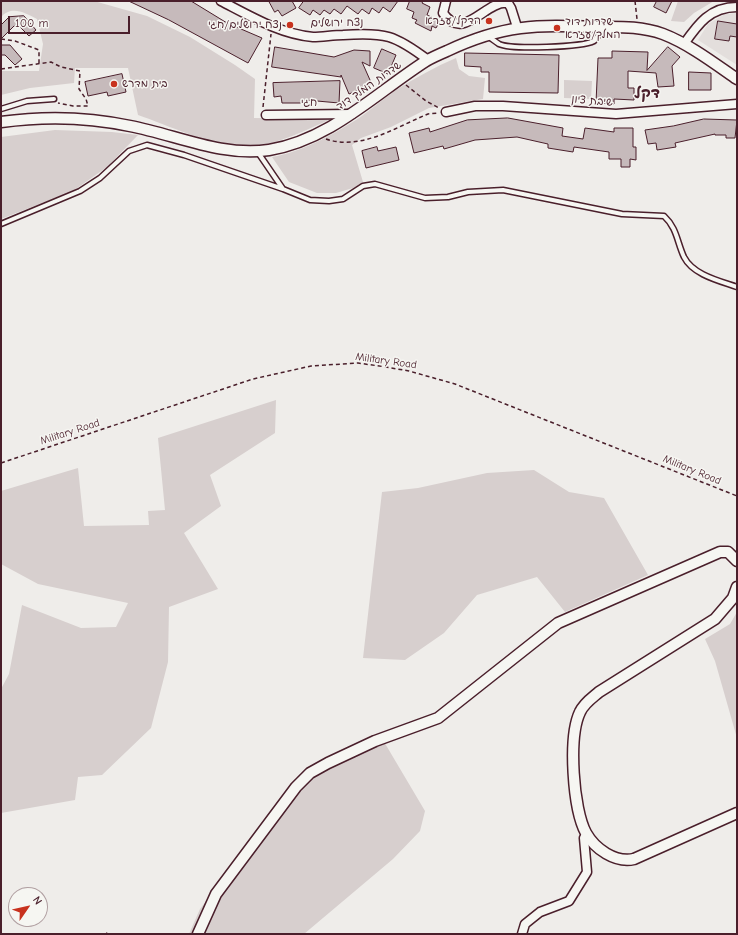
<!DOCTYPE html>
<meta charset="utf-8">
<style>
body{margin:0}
#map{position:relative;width:738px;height:935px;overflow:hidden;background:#efedea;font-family:"Comic Neue",sans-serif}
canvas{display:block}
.frame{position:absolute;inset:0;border:2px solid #4a1f2b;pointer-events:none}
.north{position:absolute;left:8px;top:887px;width:40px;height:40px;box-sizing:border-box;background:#f6f6f2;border:1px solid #b1a0a2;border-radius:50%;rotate:56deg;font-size:11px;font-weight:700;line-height:16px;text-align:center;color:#4a1f2b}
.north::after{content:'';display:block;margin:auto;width:14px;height:18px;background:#c8321e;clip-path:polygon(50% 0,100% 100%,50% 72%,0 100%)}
.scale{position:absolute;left:8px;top:16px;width:122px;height:18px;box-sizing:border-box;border:2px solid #4a1f2b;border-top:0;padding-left:5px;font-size:12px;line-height:14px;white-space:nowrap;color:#4a1f2b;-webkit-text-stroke:3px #f6f6f2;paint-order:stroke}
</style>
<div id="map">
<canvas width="738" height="935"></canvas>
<div class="frame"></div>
<div class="north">N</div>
<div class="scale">100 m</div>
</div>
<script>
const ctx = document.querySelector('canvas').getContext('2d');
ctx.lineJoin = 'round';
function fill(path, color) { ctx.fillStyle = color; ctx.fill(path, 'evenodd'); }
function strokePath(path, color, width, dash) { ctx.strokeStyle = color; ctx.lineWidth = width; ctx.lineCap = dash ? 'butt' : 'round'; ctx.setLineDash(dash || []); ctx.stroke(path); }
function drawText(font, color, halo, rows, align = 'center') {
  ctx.font = font + ' "Comic Neue","Playpen Sans Hebrew",sans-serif'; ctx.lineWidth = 3; ctx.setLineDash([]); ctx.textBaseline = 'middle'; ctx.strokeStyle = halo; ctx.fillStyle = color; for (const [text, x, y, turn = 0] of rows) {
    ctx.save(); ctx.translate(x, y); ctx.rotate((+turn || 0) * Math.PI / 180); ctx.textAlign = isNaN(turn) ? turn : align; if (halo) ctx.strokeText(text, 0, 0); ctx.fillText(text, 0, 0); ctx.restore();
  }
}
fill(new Path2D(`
 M737 13V65L698 40 708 24 725 14Z`), '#e3dedc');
fill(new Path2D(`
 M1 1H94L147 16 190 37 235 65 255 79 254 118 331 119C306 130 280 143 253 147 222 151 168 125 138 115L128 68H75L74 83 30 88 1 95V71H39L43 44 37 19C25 13 12 5 1 17Z
 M678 1H714L694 13 684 22 671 21Z
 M456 58 459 69 469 76 485 78 483 99 429 108 391 127 361 138 352 145 363 182 353 188 336 193H317L289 182 272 157C302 152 334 134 359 118 372 109 383 99 396 90 415 78 435 67 456 58Z
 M564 80 592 81 591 99 564 98Z
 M55 130 112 132 138 135 107 167 73 191 1 219V137Z
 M276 400 275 433 210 475 221 506 184 533 218 589 169 607 168 662 151 728 102 775 78 777 75 800 1 813V689L9 674 22 605 81 628 116 627 128 603 38 584 1 564V491L78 468 84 526 149 525 148 511 165 510 158 438Z
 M534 470 569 492 604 498 648 575 565 612 537 577 477 595 444 633 405 660 363 658 382 492 418 488 487 473Z
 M737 612V738L715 661 705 639 730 624Z
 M380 735 425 811 420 831 393 859 304 934H189L200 909 301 775Z`), '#d7cfce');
const building = new Path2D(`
 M129 1H191L227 23 262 38 248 63 169 20Z
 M269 1H292L296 8 282 16 278 10 275 12Z
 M304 1H398L390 12 383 7 379 13 372 8 369 14 362 9 358 14 347 6 341 14 334 9 330 14 324 10 320 15 313 10 310 15 299 8Z
 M410 1H423L422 3 430 7 427 15 440 21 436 28 432 26 431 31 415 23 417 20 412 18 414 12 407 9Z
 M657 1H672L666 13 654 7Z
 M24 16 36 30 29 36 19 26H14L1 39V25L9 17Z
 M718 21 737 24V37L730 36 729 41 715 39Z
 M1 45H10L22 59 15 65 5 55H1Z
 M275 47 334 57 354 50 370 51V66L362 62 370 80V85L349 94 341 75V77L272 67Z
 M668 47 680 57 672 66 674 86 658 87 656 73 628 71V88H634V100L614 99V104L596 103 598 58H612V51L648 52 647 70Z
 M382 49 396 55 388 74 374 68Z
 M465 53 559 55 558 93 489 92V72H481V67L465 66Z
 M689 72 711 73V90H689Z
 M122 74 126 92 108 96 107 92 88 96 85 82Z
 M340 81 339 103 306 100V103H282L281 96 274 97 273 83Z
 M508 118 563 128 562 136 583 139 585 128 614 132V128H633V147H636V160L630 159V167H621V159H609V152L574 147 573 152 548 148V144L517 137 475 140 444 149 443 146 414 153 409 133 429 128 430 132 467 120Z
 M704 119 737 120 735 138H726V135H715V134L675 143 676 147 657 150 656 143 648 144 645 130 673 126Z
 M377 147 378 151 396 147 399 160 366 168 362 151Z`);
fill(building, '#c6babb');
strokePath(building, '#4a1f2b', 1);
const service = new Path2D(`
 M489 37C492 39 496 42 499 44 512 50 582 47 594 41L604 28
 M1 109 27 101 54 99
 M257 151 283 189 310 200 329 201 343 199 363 186 375 184 425 198 448 197 468 192 503 190 622 214 664 216C677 228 677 242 684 257 693 275 720 281 737 287
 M1 224 80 191 100 178 129 151 147 145 184 155 283 189`);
const minor = new Path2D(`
 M221 1C250 16 280 34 313 37 323 37 333 35 343 35 385 32 395 35 428 60
 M446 1 443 13C464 43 485 0 508 3L511 8 517 27
 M684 44C698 24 710 7 737 7
 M446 112 475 106H503L616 114 737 104
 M266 115 352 114
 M522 934 525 924 540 912 569 901 587 872 584 838 587 834`);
const tertiary = new Path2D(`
 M1 122C44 116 88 117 130 126 177 135 221 157 269 150 330 140 376 93 426 61 433 57 440 54 447 51 504 24 536 25 597 27 620 27 641 26 663 34 689 44 714 63 737 79
 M737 587 733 598 715 619 599 692C592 698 584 703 580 712 568 737 573 809 586 833 595 849 615 863 634 859L737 813
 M198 934 216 894 296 787 310 773 328 763 375 741 438 718 558 623 720 552H728L737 561`);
strokePath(service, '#4a1f2b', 7);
strokePath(minor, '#4a1f2b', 11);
strokePath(tertiary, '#4a1f2b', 13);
strokePath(new Path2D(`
 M635 1 637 19
 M1 39 15 41 39 50V64
 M1 69 51 62 61 67 80 71 79 89 86 99 88 106H73L58 103
 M406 85 426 101 439 108
 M263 107 271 34
 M326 139C361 151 396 127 428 114L438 113
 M1 463 253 379 311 366 358 363 386 367 409 371 455 384 737 496
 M106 933 108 934`), '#4a1f2b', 1.5, [4, 3]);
strokePath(service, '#f6f6f2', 4);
strokePath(minor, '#f6f6f2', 8);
strokePath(tertiary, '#f6f6f2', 10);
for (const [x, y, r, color] of [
 [489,21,4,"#c8321e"],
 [290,25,4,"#c8321e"],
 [557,28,4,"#c8321e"],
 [114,84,4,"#c8321e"]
]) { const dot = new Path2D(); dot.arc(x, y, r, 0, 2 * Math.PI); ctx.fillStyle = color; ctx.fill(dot); strokePath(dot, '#f6f6f2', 1.5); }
drawText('11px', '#4a1f2b', '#f6f6f2', [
 ["הדקל/עזרא",481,21],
 ["שדרות דוד",565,22,"left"],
 ["המלך/עזרא",565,35,"left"],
 ["נצח ירושלים/חגי",282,25],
 ["בית מדרש",122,84,"left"]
], 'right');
drawText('11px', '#4a1f2b', '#f6f6f2', [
 ["נצח ירושלים",337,23,-1],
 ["שדרות המלך דוד",369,86,-35],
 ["שיבת ציון",592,101,5],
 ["חגי",309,103,-1],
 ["Military Road",386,361,8],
 ["Military Road",70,432,-18],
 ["Military Road",692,470,22]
]);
drawText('bold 15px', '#4a1f2b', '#f6f6f2', [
 ["דקל",647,94]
]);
</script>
